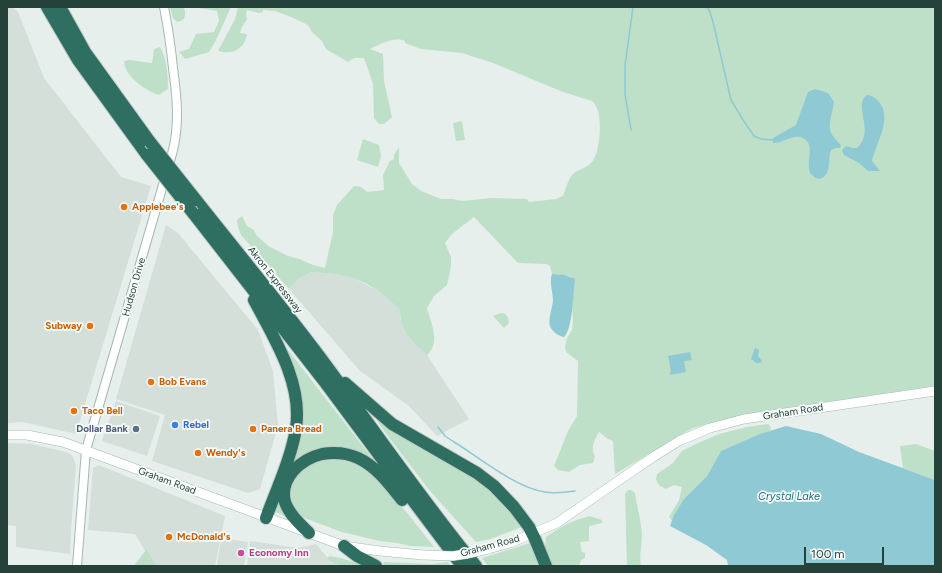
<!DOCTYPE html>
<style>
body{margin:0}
#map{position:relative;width:942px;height:573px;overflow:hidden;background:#e6efeb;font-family:Figtree,sans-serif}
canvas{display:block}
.frame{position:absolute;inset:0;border:8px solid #24423a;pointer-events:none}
.scale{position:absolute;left:804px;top:547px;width:80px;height:18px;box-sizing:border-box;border:2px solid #24423a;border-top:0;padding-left:5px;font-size:12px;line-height:14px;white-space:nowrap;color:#24423a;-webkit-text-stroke:3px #f7fbf9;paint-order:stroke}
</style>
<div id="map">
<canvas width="942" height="573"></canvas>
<div class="frame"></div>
<div class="scale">100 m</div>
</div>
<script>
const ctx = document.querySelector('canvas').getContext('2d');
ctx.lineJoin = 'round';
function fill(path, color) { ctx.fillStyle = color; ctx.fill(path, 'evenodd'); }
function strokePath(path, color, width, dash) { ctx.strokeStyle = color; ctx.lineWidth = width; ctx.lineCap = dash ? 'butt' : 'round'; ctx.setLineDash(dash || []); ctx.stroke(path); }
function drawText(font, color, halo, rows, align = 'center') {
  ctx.font = font + ' Figtree,sans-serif'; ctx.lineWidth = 3.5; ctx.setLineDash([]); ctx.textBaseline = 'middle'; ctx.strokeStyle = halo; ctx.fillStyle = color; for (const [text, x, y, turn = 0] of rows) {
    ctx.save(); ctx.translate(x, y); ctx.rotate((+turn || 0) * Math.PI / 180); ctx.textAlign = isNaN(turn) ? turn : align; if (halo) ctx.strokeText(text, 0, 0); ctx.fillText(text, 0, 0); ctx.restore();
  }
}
fill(new Path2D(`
 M7 7H12L18 12 44 78 121 177 151 186 76 434 23 422 7 423Z
 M166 225 178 233 258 330 273 371 278 425 260 489 248 493 152 461 165 415 116 399Z
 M312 272 336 274 353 278 380 292 400 310V317L405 331 427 355 469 419 437 436 409 406 360 371 289 289 300 278Z
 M116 401 160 416 147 456 102 441Z
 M7 443 32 444 66 452 72 455 76 465 71 530 70 554 16 547V526L7 525Z
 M99 465 225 516 215 566H154L135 534 88 530 93 468Z
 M221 538 248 542 244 566H217Z
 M250 541 299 548 316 544 331 562 340 566H247Z`), '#d4dfda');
fill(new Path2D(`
 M170 7H184C186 14 186 21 177 22L173 18Z
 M193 7H231L216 40 209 52 185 59 179 52 189 49 196 34 214 32 219 21 217 11Z
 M238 7H935V386L754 413 693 428 615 474 613 441 608 439 599 432C594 441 590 447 595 457L593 463 580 465 569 472 558 470 554 466 568 431 577 416 578 361 566 352 565 347 567 338 572 330 573 321 572 303 574 285 570 276 552 274 550 266 547 264 518 263 474 217 452 234 445 243 451 257V267L447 285 434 296 427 308C431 323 441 343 427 355 412 341 400 331 400 310L380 292 367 284 353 278 336 274 312 272 300 278 289 289 241 235 238 227 237 220 242 216 247 226 254 230 257 236 270 247 288 256 299 259 313 265 325 268 333 232V215L337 205 354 186 361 187 367 192 384 190 383 175 390 161 394 159V155L399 147V163L412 184 421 191 441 199H453L462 201 491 198 527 199 529 202 556 199 563 196C566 189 568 178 574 173 579 169 587 168 592 162 601 151 604 109 592 101L563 92 493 63 462 53 421 49 405 43V41C394 36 380 44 370 49L383 54 384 81 392 117 384 124H379L374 118 373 84 364 58H354L348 62 326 49 322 41 312 32 308 25 291 17 275 11 263 10V12L259 13 247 10 246 15 247 19 242 27 240 33 247 34C244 50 233 55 218 51L235 19Z
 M160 47C167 59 168 75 168 89L159 95C146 91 124 76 124 61L129 60 152 63 154 49Z
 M462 121 465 140 456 141 453 123Z
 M363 139 379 145 381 156 378 167 357 160Z
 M500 313C507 313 508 317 509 323L504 328 493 316Z
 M281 341 375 462 345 451 292 467 287 517 273 511 298 441Z
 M371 412 474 475 500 497 522 527 490 539 476 542 430 491 387 435Z
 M768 424 771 427 770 431 721 451 707 476 684 499 672 521 669 517 679 500 682 487 674 485 666 489 660 486 656 480 657 474 673 463 682 451 696 444 719 434 747 427Z
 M916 444 935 451V480L903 468 900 446Z
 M337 456 366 467 408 514 434 547 410 546 397 543 380 541 342 532 307 519 298 515 287 497 288 480 312 460Z
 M628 490H631L635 493C637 507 641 520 642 534 642 545 639 555 641 566H627L625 494Z
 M590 516 602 520V523L589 526V541L580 542 582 552 585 553V558L581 560 579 566H552L545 546 546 537C560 527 573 520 590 516Z
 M530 543 539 566H488L482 558Z
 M147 550 156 566H134L145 551Z
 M330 556 341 558 365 566C352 566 336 569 327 558Z
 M384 562 431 564 448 562 451 566H384L383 565Z`), '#bfe0c8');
fill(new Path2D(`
 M815 89 828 93 834 102C833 112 826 127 833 136 835 140 839 142 841 146L840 148H836L831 150C827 161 833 175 819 179 797 173 820 146 803 138 793 133 782 144 773 143V138L796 125 808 92Z
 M867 95C873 95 876 99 880 103 892 120 876 143 872 161L880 171H868L859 163 844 155 842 150 846 146 853 148H857C876 131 852 105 867 95Z
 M552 274 565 275 575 279C573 292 573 329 564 337 559 336 552 332 550 326 548 319 552 309 553 301 553 292 549 282 552 274Z
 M755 348 759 350 758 356 762 361 760 363H756L751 359Z
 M690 352 692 360 684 361 686 372 670 375V372L671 371 668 356Z
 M786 426 821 434 859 452 935 480V566H728L727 560 706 545 670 526 674 515 684 499 707 476 721 451 760 434Z`), '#8ec9d4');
strokePath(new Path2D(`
 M707 7 710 12 713 22 731 100 743 120 754 136 761 139 773 140
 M631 130 625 94V66L633 7
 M438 427 445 436 454 442C479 457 516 488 545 492 555 494 565 492 575 491`), '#8ec9d4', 1.5);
const tertiary = new Path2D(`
 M77 566 86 450 172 154C180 125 177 97 173 68 171 48 168 27 164 7`);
const secondary = new Path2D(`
 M7 435H27L63 442 344 546 380 551 423 555
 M488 549 510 543 557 523 653 457 679 441 710 428 744 419 935 391`);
const motorway = new Path2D(`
 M47 7 78 60 147 155
 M60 7 85 52 150 142
 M196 200C238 253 280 304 320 357 372 427 421 499 476 566
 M193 213 324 381 408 494 462 566
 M254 300C274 338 303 383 296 428 292 456 276 491 266 518
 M345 383 392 424 477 473 494 486 514 507 529 527 535 539 546 566
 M309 533C300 524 289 514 285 502 279 478 301 459 322 454 334 452 347 453 358 458 377 467 389 484 402 500
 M344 546 357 556 376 566`);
strokePath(tertiary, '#a8b8b2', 10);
strokePath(secondary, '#a4bbb3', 10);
strokePath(motorway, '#c2cac8', 14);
strokePath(tertiary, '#fff', 8);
strokePath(secondary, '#fff', 9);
strokePath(motorway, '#2f6f62', 12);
const secondaryBridge = new Path2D(`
 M423 555 453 556 466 554 488 549`);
const motorwayBridge = new Path2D(`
 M150 142 196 200
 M147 155 193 213`);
strokePath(secondaryBridge, '#a4bbb3', 10, []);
strokePath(motorwayBridge, '#c2cac8', 14, []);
strokePath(secondaryBridge, '#fff', 9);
strokePath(motorwayBridge, '#2f6f62', 12);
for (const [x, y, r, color] of [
 [124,207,4,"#e8710a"],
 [90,326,4,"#e8710a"],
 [151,382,4,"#e8710a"],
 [74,411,4,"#e8710a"],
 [175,425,4,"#3f7fe0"],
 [136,429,4,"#5c6f8a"],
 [253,429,4,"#e8710a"],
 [198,453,4,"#e8710a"],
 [169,537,4,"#e8710a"],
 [241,553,4,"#d1479c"]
]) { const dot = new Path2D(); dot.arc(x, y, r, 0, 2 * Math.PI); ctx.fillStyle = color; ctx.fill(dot); strokePath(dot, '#f7fbf9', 1.5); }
drawText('bold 10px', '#c56008', '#f7fbf9', [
 ["Applebee's",132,207],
 ["Subway",82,326,"right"],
 ["Bob Evans",159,382],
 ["Taco Bell",82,411],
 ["Panera Bread",261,429],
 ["Wendy's",206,453],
 ["McDonald's",177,537]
], 'left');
drawText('10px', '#24423a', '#f7fbf9', [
 ["Akron Expressway",275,280,52],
 ["Hudson Drive",134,287,-74],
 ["Graham Road",793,412,-9],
 ["Graham Road",167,481,20],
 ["Graham Road",490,546,-15]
]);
drawText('bold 10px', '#366cbe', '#f7fbf9', [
 ["Rebel",183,425]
], 'left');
drawText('bold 10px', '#4e5e75', '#f7fbf9', [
 ["Dollar Bank",128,429]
], 'right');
drawText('bold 10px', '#b23c85', '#f7fbf9', [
 ["Economy Inn",249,553]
], 'left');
drawText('italic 11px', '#1c6f80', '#f7fbf9', [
 ["Crystal Lake",789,497]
]);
</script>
